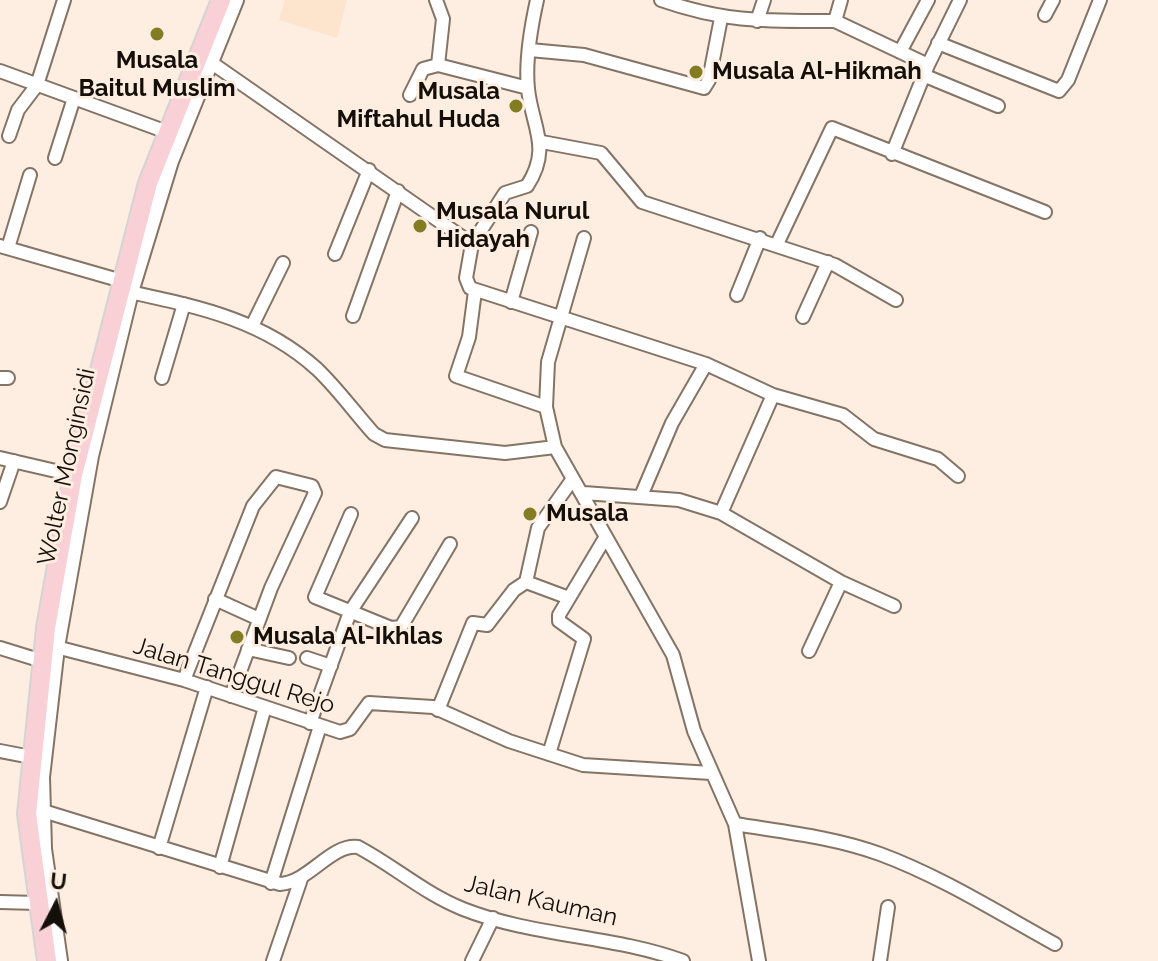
<!DOCTYPE html>
<style>
body{margin:0}
#map{position:relative;width:1158px;height:961px;overflow:hidden;background:#fdeee1;font-family:Raleway,sans-serif}
canvas{display:block}
.north{position:absolute;left:16px;top:865px;width:80px;height:80px;-webkit-text-stroke:6px #fdeee1;paint-order:stroke;rotate:6deg;font-size:22px;font-weight:700;line-height:32px;text-align:center;color:#150f09}
.north::after{content:'';display:block;margin:auto;width:28px;height:36px;background:#150f09;clip-path:polygon(50% 0,100% 100%,50% 72%,0 100%)}
</style>
<div id="map">
<canvas width="1158" height="961"></canvas>
<div class="north">U</div>
</div>
<script>
const ctx = document.querySelector('canvas').getContext('2d');
ctx.lineJoin = 'round';
function fill(path, color) { ctx.fillStyle = color; ctx.fill(path, 'evenodd'); }
function strokePath(path, color, width, dash) { ctx.strokeStyle = color; ctx.lineWidth = width; ctx.lineCap = dash ? 'butt' : 'round'; ctx.setLineDash(dash || []); ctx.stroke(path); }
function drawText(font, color, halo, rows, align = 'center') {
  ctx.font = font + ' Raleway,sans-serif'; ctx.lineWidth = 6; ctx.setLineDash([]); ctx.textBaseline = 'middle'; ctx.strokeStyle = halo; ctx.fillStyle = color; for (const [text, x, y, turn = 0] of rows) {
    ctx.save(); ctx.translate(x, y); ctx.rotate((+turn || 0) * Math.PI / 180); ctx.textAlign = isNaN(turn) ? turn : align; if (halo) ctx.strokeText(text, 0, 0); ctx.fillText(text, 0, 0); ctx.restore();
  }
}
fill(new Path2D(`
 M285 0H347L337 38 279 20Z`), '#fde4cd');
const street = new Path2D(`
 M436 0 443 19 438 65 528 88
 M661 0C727 23 767 21 835 21L841 0
 M1045 15 1053 0
 M757 21 764 0
 M835 21 928 65
 M938 43 1059 91 1068 80 1100 0
 M530 50 584 55 704 88 709 80 721 18
 M900 52 928 0
 M209 61 472 244 466 278 470 288 706 364 773 395 843 415 874 439 938 459 958 476
 M0 71 167 132
 M923 75 998 106
 M410 95 423 69 438 65
 M9 136 18 110 37 85 64 0
 M542 142 601 153 642 202 835 265 896 300
 M892 154 928 65 960 0
 M55 158 74 98
 M584 238 548 362 546 407 555 447 673 655 694 731 735 824 759 961
 M472 244 505 193 527 186C552 148 532 127 528 89 525 60 531 27 537 0
 M777 244 832 128 1045 212
 M0 246 122 281
 M8 248 30 175
 M335 254 369 170
 M475 291 469 337 456 376 546 407
 M130 292C199 307 263 320 317 369 338 389 355 413 374 434L385 440 505 453 555 447
 M737 295 760 238
 M511 302 531 232
 M353 316 398 191
 M803 317 828 262
 M252 326 283 263
 M0 378H8
 M162 378 184 304
 M0 458 73 475
 M584 493 679 500 721 513 841 582 894 606
 M641 496 672 423 706 364
 M0 502 14 461
 M721 513 773 395
 M351 514 315 597 391 628 401 627 450 544
 M526 582 569 598
 M215 599 259 619
 M56 647 184 680 340 732 350 729 369 703 433 707 509 741 583 765 711 773
 M0 648 42 661
 M248 649 289 658
 M809 651 841 582
 M307 658 331 666
 M184 680 253 506 276 477 312 486 315 493 271 588 231 696
 M438 710 473 623 487 625 514 590 526 582 538 528 572 480
 M310 723 350 612 412 518
 M0 751 31 757
 M549 754 584 639 559 621V615L605 538
 M40 810 280 884C310 882 330 844 358 847 394 866 425 894 463 909 534 937 612 935 683 961
 M735 824C784 832 833 837 880 854 942 877 997 912 1055 944
 M159 848 207 687
 M220 867 265 707
 M271 883 320 726
 M0 902 37 903
 M273 961 301 879
 M472 961 493 918
 M880 961 888 907`);
const secondary = new Path2D(`
 M59 961 43 849 41 777 56 647 90 456 130 292 170 161 235 0`);
const primary = new Path2D(`
 M47 961 27 814 46 628 73 475 148 183 221 0`);
strokePath(street, '#847465', 16);
strokePath(secondary, '#847465', 20);
strokePath(primary, '#d5d4d3', 22);
strokePath(street, '#fff', 12);
strokePath(secondary, '#fff', 16);
strokePath(primary, '#fad0d7', 18);
for (const [x, y, r, color] of [
 [157,34,8,"#837c23"],
 [696,72,8,"#837c23"],
 [516,106,8,"#837c23"],
 [420,226,8,"#837c23"],
 [530,514,8,"#837c23"],
 [237,637,8,"#837c23"]
]) { const dot = new Path2D(); dot.arc(x, y, r, 0, 2 * Math.PI); ctx.fillStyle = color; ctx.fill(dot); strokePath(dot, '#fdeee1', 3); }
drawText('bold 24px', '#150f09', '#fdeee1', [
 ["Musala",157,61,"center"],
 ["Baitul Muslim",157,89,"center"],
 ["Musala Al-Hikmah",712,72],
 ["Musala",500,92,"right"],
 ["Miftahul Huda",500,120,"right"],
 ["Musala Nurul",436,212],
 ["Hidayah",436,240],
 ["Musala",546,514],
 ["Musala Al-Ikhlas",253,637]
], 'left');
drawText('24px', '#150f09', '#fdeee1', [
 ["Wolter Monginsidi",67,467,-78],
 ["Jalan Tanggul Rejo",234,676,17],
 ["Jalan Kauman",541,901,13]
]);
</script>
